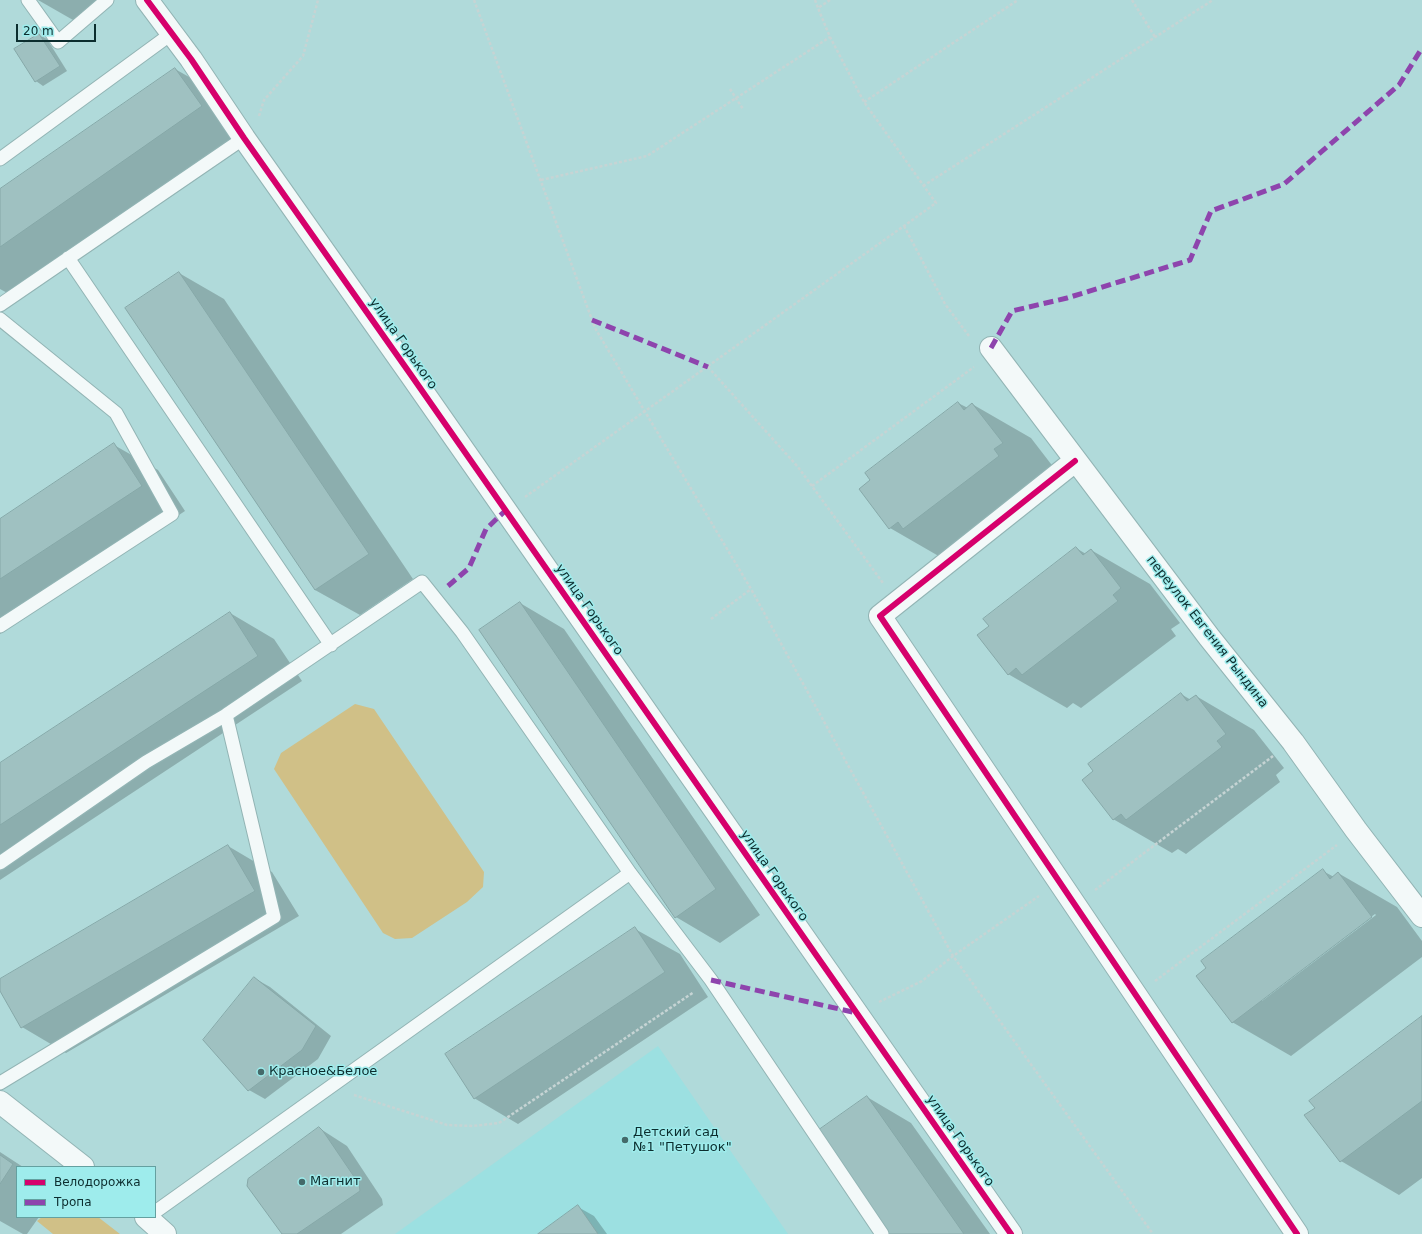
<!DOCTYPE html>
<meta charset="utf-8">
<style>
body{margin:0}
#map{position:relative;width:1422px;height:1234px;overflow:hidden;background:#b0dada;font-family:"DejaVu Sans",sans-serif}
canvas{display:block}
.legend{position:absolute;left:16px;top:1166px;width:140px;height:52px;box-sizing:border-box;background:#9eecec;border:1px solid #64a0a0;margin:0;padding:5px 7px;list-style:none;font-size:12px;color:#0c2d2e}
.legend li{display:flex;align-items:center;gap:8px;height:20px}
.legend b{width:20px;border:1px solid #64a0a0}
.scale{position:absolute;left:16px;top:24px;width:80px;height:18px;box-sizing:border-box;border:2px solid #0c2d2e;border-top:0;padding-left:5px;font-size:12px;line-height:14px;white-space:nowrap;color:#0c2d2e;-webkit-text-stroke:3px #9eecec;paint-order:stroke}
</style>
<div id="map">
<canvas width="1422" height="1234"></canvas>
<ul class="legend">
<li><b style="height:5px;background:#d6006c"></b>Велодорожка</li>
<li><b style="height:5px;background:#8e44ad"></b>Тропа</li>
</ul>
<div class="scale">20 m</div>
</div>
<script>
const ctx = document.querySelector('canvas').getContext('2d');
ctx.lineJoin = 'round';
function fill(path, color) { ctx.fillStyle = color; ctx.fill(path, 'evenodd'); }
function strokePath(path, color, width, dash) { ctx.strokeStyle = color; ctx.lineWidth = width; ctx.lineCap = dash ? 'butt' : 'round'; ctx.setLineDash(dash || []); ctx.stroke(path); }
function drawText(font, color, halo, rows, align = 'center') {
  ctx.font = font + ' "DejaVu Sans",sans-serif'; ctx.lineWidth = 3; ctx.setLineDash([]); ctx.textBaseline = 'middle'; ctx.strokeStyle = halo; ctx.fillStyle = color; for (const [text, x, y, turn = 0] of rows) {
    ctx.save(); ctx.translate(x, y); ctx.rotate((+turn || 0) * Math.PI / 180); ctx.textAlign = isNaN(turn) ? turn : align; if (halo) ctx.strokeText(text, 0, 0); ctx.fillText(text, 0, 0); ctx.restore();
  }
}
fill(new Path2D(`
 M658 1046 788 1234H395Z`), '#9ce0e1');
fill(new Path2D(`
 M355 704 374 709 484 872 483 887 467 902 412 938 395 939 383 933 274 769 281 753Z
 M42 1217H98L120 1234H53L37 1221Z`), '#d0c087');
fill(new Path2D(`
 M38 0H114L80 24Z
 M39 35 47 39 67 71 43 86 36 81Z
 M175 69 219 94 246 132 11 295 0 289V191Z
 M179 273 224 299 413 579 360 615 315 590Z
 M958 403 968 408 972 404 1031 438 1061 477 1052 483 1057 490 963 562H949L890 528Z
 M114 445 158 470 185 511 0 634V520Z
 M1076 548 1086 554 1091 550 1150 584 1180 623 1171 629 1176 636 1081 708 1073 703 1067 708 1008 674 990 626Z
 M520 603 564 629 760 915 720 943 676 917Z
 M230 613 274 639 302 681 0 880V764Z
 M1181 694 1191 700 1196 696 1254 730 1284 768 1276 775 1280 782 1186 854 1178 849 1172 853 1113 819Z
 M228 846 272 872 299 916 66 1053 22 1027 0 989V980Z
 M1323 871 1334 877 1338 873 1397 907 1422 941V957L1291 1056 1232 1022 1208 968ZM1375 914 1376 915 1262 1001V998Z
 M635 929 680 954 708 997 518 1124 474 1098Z
 M254 978 270 987 331 1036 318 1059 265 1099 249 1090Z
 M1422 1017V1178L1399 1195 1341 1161 1316 1108Z
 M867 1097 911 1123 990 1234H890Z
 M319 1128 347 1146 382 1199 383 1205 341 1234H283Z
 M0 1152 23 1167H17V1217H39L27 1234H23L0 1221Z
 M578 1207 594 1216 607 1234H539Z`), '#0003');
const building = new Path2D(`
 M39 34 60 66 35 82 14 49Z
 M175 68 202 106 0 247V189Z
 M179 272 369 554 315 590 125 308Z
 M958 402 964 410 972 403 1003 443 994 449 999 456 903 529 898 522 889 529 859 489 870 480 865 473Z
 M114 443 142 486 0 579V519Z
 M1076 547 1083 555 1091 549 1121 588 1113 595 1118 601 1022 675 1016 668 1008 675 977 635 989 626 983 619Z
 M520 602 716 889 675 918 479 630Z
 M230 612 258 656 0 825V763Z
 M1181 693 1187 701 1196 695 1226 734 1217 741 1222 747 1126 820 1121 814 1113 820 1082 780 1093 771 1088 764Z
 M228 845 255 891 21 1028 0 991V979Z
 M1323 869 1330 879 1338 872 1372 917 1232 1023 1196 976 1206 968 1201 961Z
 M635 927 665 972 474 1099 445 1054Z
 M254 977 316 1026 302 1050 248 1091 203 1040Z
 M1422 1016V1101L1340 1162 1304 1115 1315 1108 1309 1101Z
 M867 1096 964 1234H889L816 1132Z
 M319 1127 323 1131 359 1184 360 1191 297 1234H282L247 1186 248 1179Z
 M0 1155 13 1164 0 1184Z
 M578 1205 598 1234H538Z`);
fill(building, '#9fc1c1');
strokePath(building, '#86a8a8', 1);
const lane = new Path2D(`
 M28 0 58 42 107 0
 M0 159 171 34
 M68 258 331 645
 M0 305 244 138
 M0 319 116 413 172 514 0 626
 M0 863 146 762 226 715 422 582 462 632 630 873 711 980 882 1234
 M0 1083 274 917 226 715
 M155 1212 630 873`);
const street = new Path2D(`
 M147 0 191 59 244 138 411 375 1011 1234
 M991 348 1209 637 1293 742 1356 830 1422 916
 M1075 461 880 616 1297 1234
 M0 1102 83 1167
 M146 1217 165 1234`);
strokePath(lane, '#92b4b4', 15);
strokePath(street, '#92b4b4', 24);
strokePath(new Path2D(`
 M474 0 595 328 751 589 953 956 1153 1234
 M815 0 818 8 830 0
 M1132 0 1155 37
 M730 89 743 109
 M864 102 1018 0
 M259 116 264 100 303 56 318 0
 M541 180 647 156 830 37
 M923 186 1213 0
 M904 226 945 304 969 336
 M708 367 798 467 883 583
 M812 486 974 367
 M525 497 936 203 864 102 830 37 818 8
 M711 619 751 589
 M1095 890 1273 756
 M1155 981 1337 845
 M879 1002 922 981 953 956 1039 896
 M354 1095 447 1125 473 1126 499 1123 694 992`), '#c6d4d4', 2.5, [3, 2]);
strokePath(lane, '#f3f9f9', 13);
strokePath(street, '#f3f9f9', 22);
strokePath(new Path2D(`
 M592 320 708 367
 M991 348 1012 311 1067 298 1190 260 1211 211 1284 184 1399 85 1422 48
 M448 586 469 568 486 529 506 510
 M711 980 857 1013`), '#8e44ad', 5, [10, 5]);
strokePath(new Path2D(`
 M147 0 191 59 244 138 411 375 1011 1234
 M1075 461 880 616 1297 1234`), '#d6006c', 6);
for (const [x, y, r, color] of [
 [261,1072,4,"#456a6a"],
 [625,1140,4,"#456a6a"],
 [302,1182,4,"#456a6a"]
]) { const dot = new Path2D(); dot.arc(x, y, r, 0, 2 * Math.PI); ctx.fillStyle = color; ctx.fill(dot); strokePath(dot, '#9eecec', 1.5); }
drawText('13px', '#0c2d2e', '#9eecec', [
 ["улица Горького",403,344,55],
 ["улица Горького",589,610,55],
 ["переулок Евгения Рындина",1207,632,52],
 ["улица Горького",774,876,55],
 ["улица Горького",960,1141,55]
]);
drawText('13px', '#0c2d2e', '#9eecec', [
 ["Красное&Белое",269,1072],
 ["Детский сад",633,1133],
 ["№1 \"Петушок\"",633,1148],
 ["Магнит",310,1182]
], 'left');
</script>
